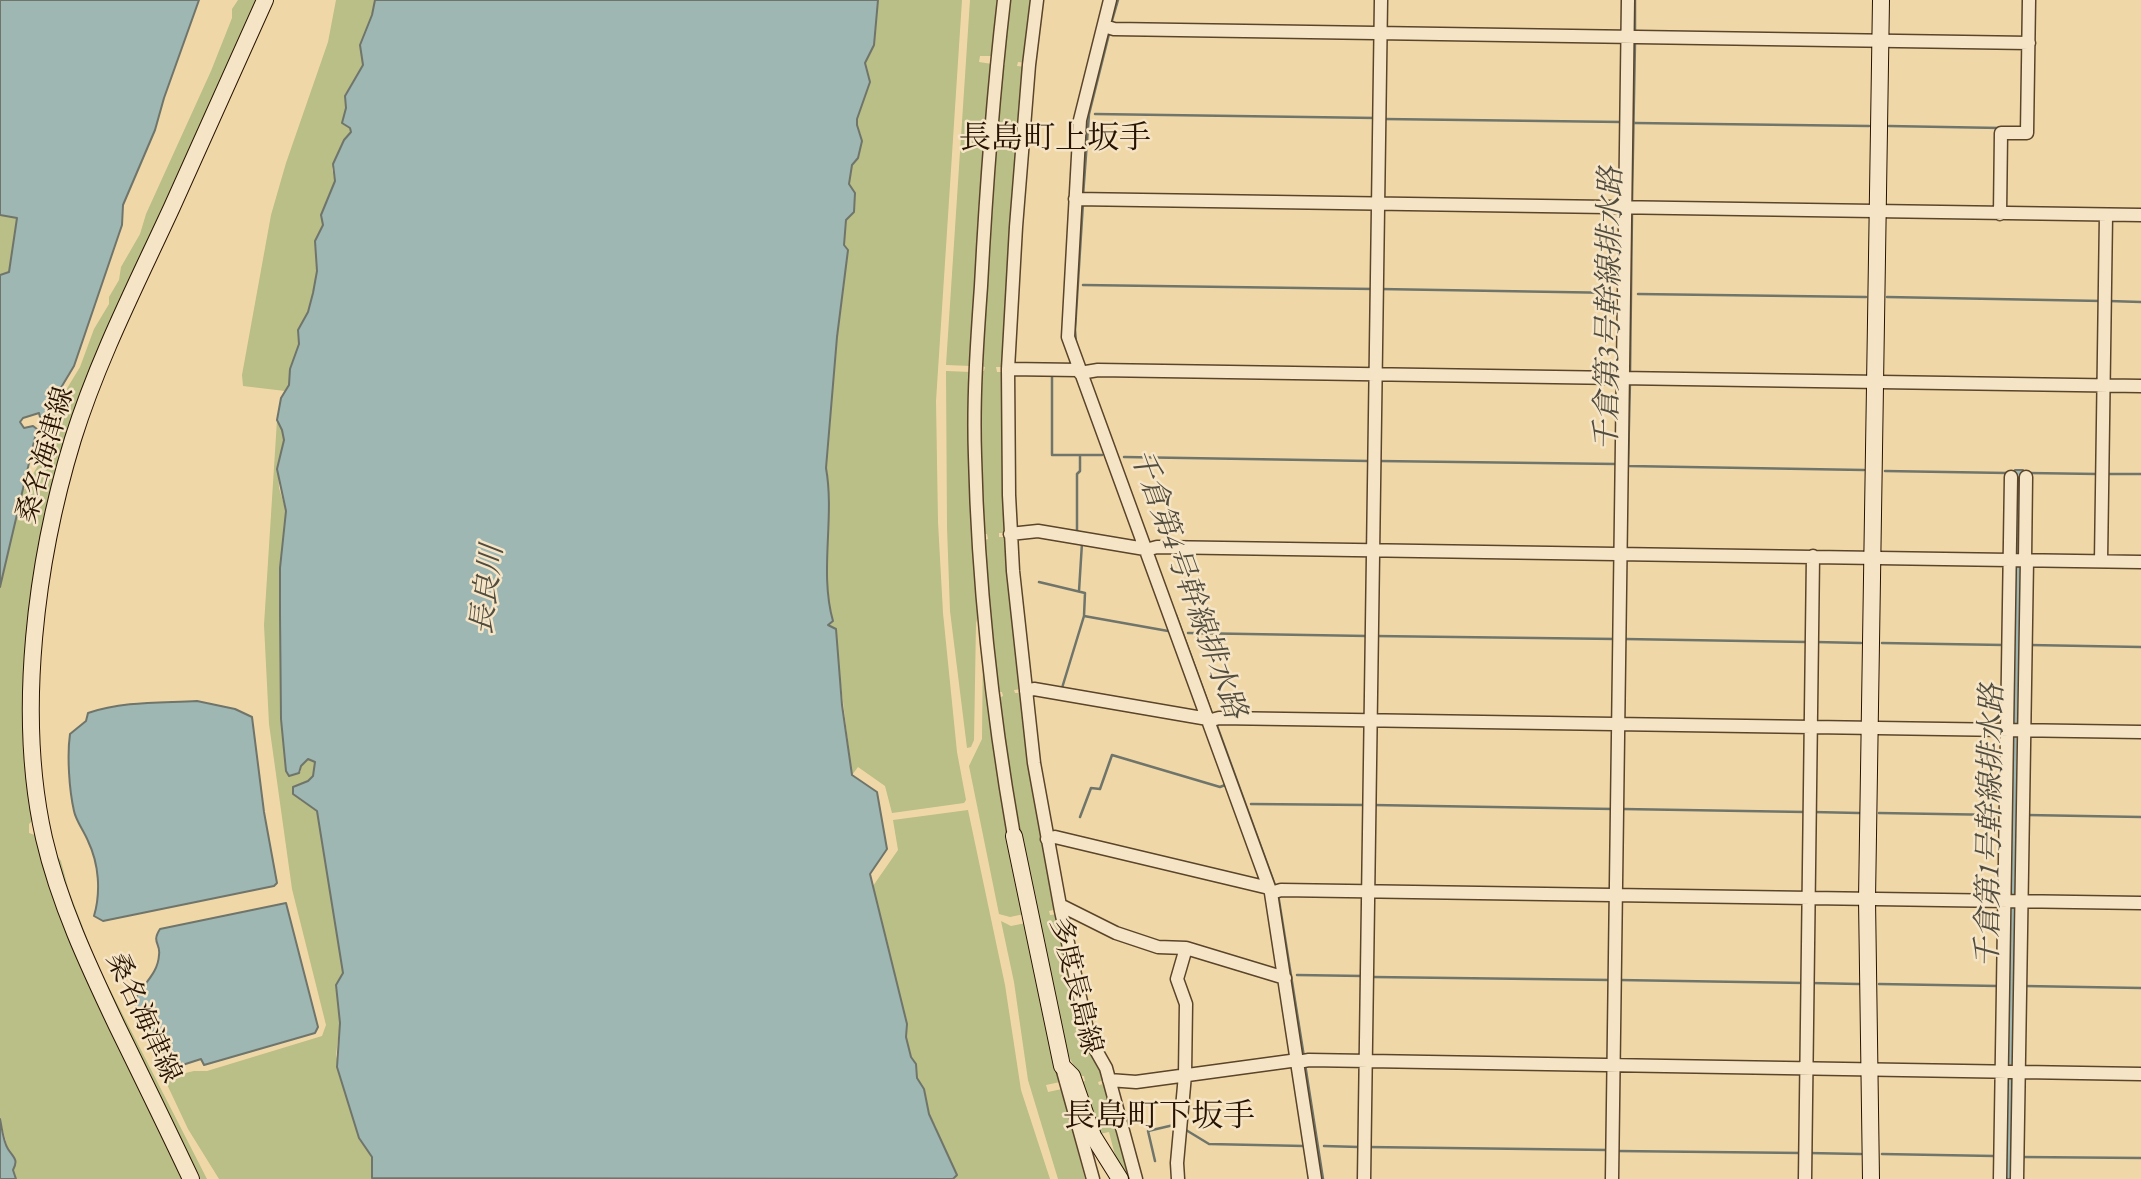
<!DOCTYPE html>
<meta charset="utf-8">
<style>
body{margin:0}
canvas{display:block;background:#f0d7a7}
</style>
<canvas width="2141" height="1179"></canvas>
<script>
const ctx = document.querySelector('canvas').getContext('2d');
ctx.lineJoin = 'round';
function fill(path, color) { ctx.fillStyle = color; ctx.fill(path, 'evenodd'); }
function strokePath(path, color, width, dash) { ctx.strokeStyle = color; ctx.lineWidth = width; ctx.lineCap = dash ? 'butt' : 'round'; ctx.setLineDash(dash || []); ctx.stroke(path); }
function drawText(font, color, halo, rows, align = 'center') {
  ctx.font = font + ' "EB Garamond","Noto Serif JP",serif'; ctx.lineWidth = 5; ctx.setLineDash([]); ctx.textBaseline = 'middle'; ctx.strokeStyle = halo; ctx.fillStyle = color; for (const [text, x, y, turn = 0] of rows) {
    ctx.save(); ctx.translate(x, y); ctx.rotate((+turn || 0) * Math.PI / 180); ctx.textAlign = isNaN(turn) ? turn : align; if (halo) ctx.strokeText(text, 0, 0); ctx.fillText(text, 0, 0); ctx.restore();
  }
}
fill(new Path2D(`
 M238 0H256L139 259 44 544 35 818 29 824V833L38 836 186 1179H16L0 1119V584L24 428 33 426 37 429 22 491 30 484 33 474 49 447 46 423 80 367 94 329 109 304V297L119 280 121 267 140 234 146 214 211 71 232 18V9Z
 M336 0H375L372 15 360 45 363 65 345 96 346 108 342 123 350 128 351 133 344 140 332 169 335 181 321 215 323 225 315 241 317 271 313 293 308 312 301 324 299 343 290 369 289 385 285 391 243 386 242 375 271 215 286 163 328 42Z
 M878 0H962L936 401 938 522 943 613 957 752 966 800 964 803 892 813 885 786 858 767 852 775 834 628 828 625 833 621C820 572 833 518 826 468L837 337 848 251 844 245 846 220 854 191 849 184 852 165 858 158 861 135 857 125V119L870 82 865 63 874 45Z
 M970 0H1000L993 56H980L979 62 992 64 971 366 946 365Z
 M1010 0H1034L1027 63 1018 62 1017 66 1025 67 1005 367H996L997 372H1005L1007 533H999V537H1007L1022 689 1014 690 1015 693H1023L1058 909 1049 911 1050 915 1059 914 1107 1079 1098 1082 1099 1085 1108 1083 1134 1179H1124L1116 1159 1109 1132 1099 1134 1082 1082 1085 1081 1084 1076H1080L1062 1045 1018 835 999 698 1003 696 1002 692H999L990 623 984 540 988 539 987 534H984L981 453V371H984L985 367 981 366 1002 65H1005V61L1002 60Z
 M3 214 17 218 9 273 0 276V292V215Z
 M946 371 971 372 979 613 976 623 974 740 971 747 967 748 950 611 947 527Z
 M277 420 283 430 284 440 278 464 279 488 286 511 280 568V615L281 719 286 771 301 772V766L308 759 315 762 313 776 308 781 300 800 317 811 343 974 336 985 340 1023 336 1055 359 1138 372 1157V1179H219L188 1129 164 1078 194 1071H207L322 1036 326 1025 292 889 269 724 264 625Z
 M983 641 1024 914 1010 917 999 914 969 766 982 739Z
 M968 810 1005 985 1021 1090 1050 1179H953L936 1127 929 1114 924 1089 917 1078 916 1064 911 1057 906 1037 907 1024 873 886 898 850 893 820Z
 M52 848 61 861 69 891 97 964 207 1179H198L81 936Z
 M1001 921 1011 926 1026 923 1060 1082 1046 1085 1048 1092 1062 1089 1085 1179H1058L1028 1080 1014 982Z`), '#babe87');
const water = new Path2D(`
 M0 0H199L164 98 155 130 123 205 122 225 74 366 41 421 39 413 23 418 20 422 24 428 33 426 37 429 0 587V275L9 272 17 218 0 215Z
 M375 0H878L874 45 865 63 870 82 857 119V125L862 141 858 158 852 165 849 184 855 193 854 212 846 220 844 245 848 250 837 337 826 468C835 518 819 572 833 621L828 625 836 629 842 705 852 775 877 792 887 849 870 874 907 1024 906 1037 911 1057 916 1064 917 1078 924 1089 929 1114 957 1175 953 1179 372 1178V1157L359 1138 337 1067 340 1023 336 985 343 973 317 811 293 794V787L308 781 313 776 315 762 308 759 301 766 299 773 289 776 286 771 281 719 280 615V568L286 511 277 469 284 440 282 430 277 420 281 398 289 385 290 369 299 344 298 330 308 312 313 293 317 271 315 241 323 225 321 215 335 181 333 164 344 140 351 132 350 128 342 123 346 108 345 96 363 65 360 45 372 15Z
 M2015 470H2023L2011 1179H2003Z
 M197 701 235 709 252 717 264 812 277 883 274 886 103 921 94 916C101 892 99 864 88 841 84 831 76 821 74 811 69 789 67 755 70 734L86 721 88 713C123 701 160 703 197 701Z
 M286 903 318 1027 315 1033 204 1065 201 1059 170 1069C164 1057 159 1037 150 1027 142 1019 135 1012 135 999 143 984 158 974 159 955 161 943 151 943 160 929Z
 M0 1119C2 1128 3 1141 8 1149 13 1157 19 1159 13 1170L16 1179H0Z`);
fill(water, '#9eb7b2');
strokePath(water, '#6f756b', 2);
strokePath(new Path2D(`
 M1111 24 1118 0
 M1635 32V0
 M1095 114 1376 118
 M1384 119 1622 122
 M1635 123 1869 126
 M1889 126 2000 128
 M1083 196 1089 114 1110 30
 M1632 203 1635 42
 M1083 285 1374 289
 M1380 289 1618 293
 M1638 294 1866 297
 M1887 297 2102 301
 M2109 301 2141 302
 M1076 342 1075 330 1083 203
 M1052 375V455H1102
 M1630 375 1632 213
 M1630 381 1628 466 1864 470
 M1124 457 1369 461
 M1379 461 1617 464
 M1885 471 2007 473
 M2028 473 2098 474
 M2105 474H2141
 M1077 531V474L1080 471V455
 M1039 582 1085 593 1084 616 1168 631
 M1079 591 1082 543
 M1176 615 1212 714
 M1188 633 1367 636
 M1375 636 1616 639
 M1625 639 1807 642
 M1816 642 1861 643
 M1882 643 2004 645
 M2030 645 2141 647
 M1062 688 1084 616
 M1216 723 1276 888
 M1251 804 1365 805
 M1373 805 1613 809
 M1623 809 1805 812
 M1813 812 1859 813
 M1879 813 2002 815
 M2027 815 2141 817
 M1080 817 1091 788 1100 789 1112 755 1220 787 1225 785
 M1278 894 1304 1057
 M1297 975 1363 976
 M1373 977 1611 980
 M1619 980 1805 983
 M1811 983 1859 984
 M1879 984 1998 986
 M2025 986 2141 988
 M1305 1064 1323 1179
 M1186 1130 1209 1144 1304 1146
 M1324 1146 1359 1147
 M1367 1147 1608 1150
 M1617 1151 1802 1153
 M1808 1153 1861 1154
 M1882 1154 1994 1156
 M2022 1157 2141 1158
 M1155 1161 1148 1131 1178 1124`), '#6f756b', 2.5);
const street = new Path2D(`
 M1004 0C993 95 986 191 981 286 977 342 973 399 975 456 978 583 992 711 1014 836
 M1037 0 1029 65 1016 227 1008 369 1009 495 1013 571 1034 763 1061 911 1089 1038 1106 1068 1136 1179
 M1110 0 1080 120 1068 337 1271 893 1315 1179
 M1104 26 1114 29 2029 43
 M1075 199 2141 215
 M2000 214 2001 133H2027L2029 0
 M1008 369 1079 370
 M1080 373 1098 370 2141 386
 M1010 534 1038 531 1145 549
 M1146 550 1157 547 2141 562
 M2025 560 2026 477
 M2101 561 2106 215
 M1026 691 1034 689 1208 719
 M1208 721 1219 718 2141 732
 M1047 839 1055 837 1269 888
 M1271 893 1281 890 2141 903
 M1060 905 1116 933 1158 947 1186 948 1285 978
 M1298 1062 1309 1060 2141 1074
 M1063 1071 1093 1179
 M1109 1080 1136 1082 1298 1060
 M1178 1179 1177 1163 1185 1075 1186 1004 1177 979 1186 948
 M1364 1179 1381 0
 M1612 1179 1628 0
 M1805 1179 1813 556
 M2000 1179 2011 477
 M2017 1179 2027 560`);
const secondary = new Path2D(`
 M1014 836 1062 1066 1072 1076 1093 1136 1120 1179
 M191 1179C167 1128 142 1077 117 1026 88 965 59 903 44 838 16 714 36 560 73 439 98 359 137 283 172 207 203 138 234 69 265 0
 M1871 1179 1867 899 1881 0`);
strokePath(street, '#5a442a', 15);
strokePath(secondary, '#281300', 18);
strokePath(street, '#f5e5c6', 12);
strokePath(secondary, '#f5e5c6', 16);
drawText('28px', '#281300', '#f5e5c6', [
 ["桑名海津線",46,455,-74],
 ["多度長島線",1075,986,76],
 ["桑名海津線",143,1018,65]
]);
drawText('italic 30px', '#514c3e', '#f5e5c6', [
 ["千倉第3号幹線排水路",1610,309,-89],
 ["千倉第4号幹線排水路",1187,584,70],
 ["長良川",488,590,-83],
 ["千倉第1号幹線排水路",1991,826,-89]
]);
drawText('32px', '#281300', '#f5e5c6', [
 ["長島町上坂手",1055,139],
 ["長島町下坂手",1159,1117]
]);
</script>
